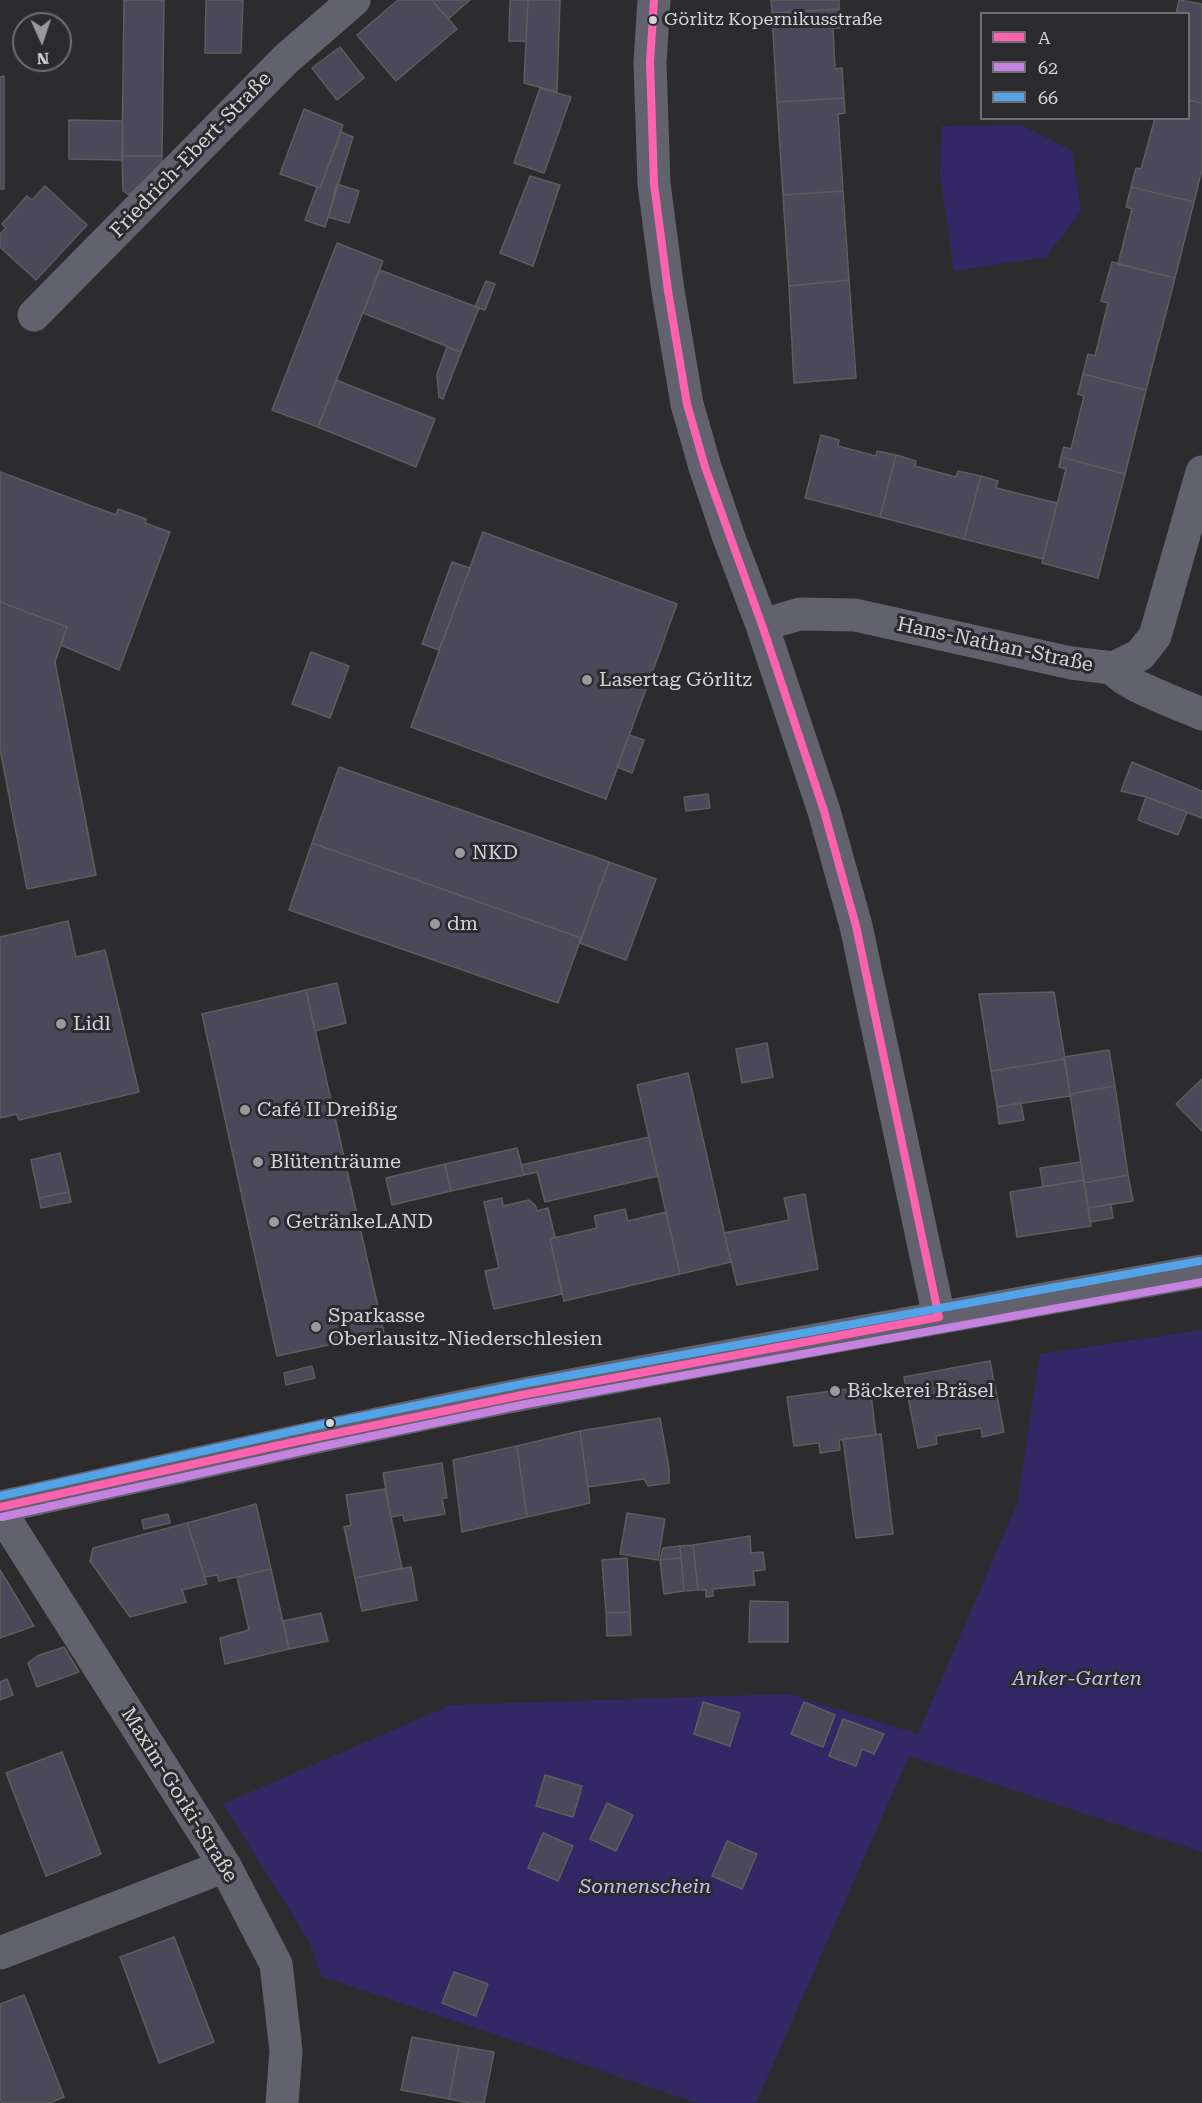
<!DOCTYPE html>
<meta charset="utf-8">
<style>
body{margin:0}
#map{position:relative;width:1202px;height:2103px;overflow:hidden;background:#2c2c2e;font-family:"Roboto Serif",serif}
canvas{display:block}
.legend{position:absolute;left:980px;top:12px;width:210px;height:108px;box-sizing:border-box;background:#2b2b2f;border:2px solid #6f6f73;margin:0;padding:8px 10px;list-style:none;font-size:18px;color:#d5d5d8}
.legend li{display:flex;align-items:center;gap:12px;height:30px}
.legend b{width:30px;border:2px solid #6f6f73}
.north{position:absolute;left:12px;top:12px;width:60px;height:60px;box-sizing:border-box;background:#2b2b2f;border:2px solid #6f6f73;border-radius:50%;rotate:177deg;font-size:16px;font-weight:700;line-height:24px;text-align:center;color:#d5d5d8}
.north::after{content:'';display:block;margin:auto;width:21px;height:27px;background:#9a9a9c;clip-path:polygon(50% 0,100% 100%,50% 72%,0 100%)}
</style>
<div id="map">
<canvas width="1202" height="2103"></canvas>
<ul class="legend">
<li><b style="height:8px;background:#fd62af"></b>A</li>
<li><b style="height:8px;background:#c483df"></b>62</li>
<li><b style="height:8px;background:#53a3e8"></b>66</li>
</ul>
<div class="north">N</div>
</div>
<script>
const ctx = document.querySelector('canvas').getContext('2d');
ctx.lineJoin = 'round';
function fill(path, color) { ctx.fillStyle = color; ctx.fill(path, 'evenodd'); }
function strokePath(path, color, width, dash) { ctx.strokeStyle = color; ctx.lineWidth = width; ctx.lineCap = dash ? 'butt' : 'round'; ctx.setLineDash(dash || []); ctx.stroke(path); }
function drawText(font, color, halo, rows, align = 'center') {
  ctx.font = font + ' "Roboto Serif",serif'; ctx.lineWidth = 6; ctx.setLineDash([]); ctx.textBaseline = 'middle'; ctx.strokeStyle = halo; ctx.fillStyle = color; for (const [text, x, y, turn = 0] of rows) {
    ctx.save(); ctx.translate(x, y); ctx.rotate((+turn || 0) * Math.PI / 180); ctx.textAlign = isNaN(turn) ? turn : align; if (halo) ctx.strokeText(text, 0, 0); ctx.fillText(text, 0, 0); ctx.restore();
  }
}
fill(new Path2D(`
 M1021 125 1072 150 1081 211 1046 257 954 271 940 174 942 126Z
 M1202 1330V1852L909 1756 756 2103H697L321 1976 309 1941 223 1804 451 1705 789 1694 918 1734 1017 1504 1040 1354Z`), '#332865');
const building = new Path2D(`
 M124 0H164L162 156H122Z
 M206 0H243L241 53H205Z
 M398 0H432L457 29 396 81 357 35Z
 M432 0H470L448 19Z
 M510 0H528L526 41H509Z
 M528 0H560L557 92 524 83Z
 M771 0H839V9L772 13Z
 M1179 0 1202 4V103L1188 100V14H1176Z
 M839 9 840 28H833L835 69 842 68 844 98 777 102 772 13Z
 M340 47 364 78 337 100 312 68Z
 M4 76V189H0V77Z
 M540 88 571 97 544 173 514 163Z
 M844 98 845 113 838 114 843 191 783 195 777 102Z
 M1188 100 1202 103V169L1194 202 1131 187 1136 168 1141 169 1155 118H1188Z
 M304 109 343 125 320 188 280 174Z
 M69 120 123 121V160L69 159Z
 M341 132 353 137 325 227 305 220 317 187 320 188Z
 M122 156H162V163L129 195 123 191Z
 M530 176 560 185 533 266 500 253Z
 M337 184 359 191 349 223 328 217Z
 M45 186 87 225 36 280 0 247V234L6 228 2 224 27 196 32 200Z
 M1131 187 1194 202 1175 278 1118 264 1132 209 1126 207Z
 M843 191 849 280 789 286 783 195Z
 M337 243 383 261 318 427 272 410Z
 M1112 262 1175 278 1146 390 1083 374 1088 354 1095 356 1108 303 1101 301Z
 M380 270 479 308 461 352 363 313Z
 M849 280 856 378 794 383 789 286Z
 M486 281 495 284 485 310 475 307Z
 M447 347 461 352 443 399 439 397 437 374Z
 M1083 374 1146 390 1125 474 1061 457 1064 447 1071 449 1084 396 1078 394Z
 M336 380 435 419 416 467 318 427Z
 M821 435 839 440 838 446 876 456 877 451 896 455 880 517 805 498Z
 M896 455 916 461 915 466 956 477 958 471 981 476 964 539 880 517Z
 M1061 457 1125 474 1098 578 1042 563 1066 469 1059 467Z
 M0 472 116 515 118 509 146 519 145 523 170 532 119 670 61 645 67 627 0 602Z
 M981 476 998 481 996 488 1057 503 1043 559 964 539Z
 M483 532 677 604 606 799 411 727Z
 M452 562 470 568 439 650 422 644Z
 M0 602 67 627 55 662 96 875 27 889 0 749Z
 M311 652 349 666 330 718 292 704Z
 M629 735 644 740 632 773 617 767Z
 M1132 762 1202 791V818L1146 797 1121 791Z
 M339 767 609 862 581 938 312 843Z
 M708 794 710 808 686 811 684 797Z
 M1146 797 1187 812 1178 835 1138 820Z
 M312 843 581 938 558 1003 289 910Z
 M609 862 656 879 626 960 580 943Z
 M68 921 76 957 105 950 139 1092 19 1120 17 1114 0 1118V937Z
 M337 983 346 1023 315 1031 306 990Z
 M306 990 384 1333 277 1356 202 1014Z
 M1054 992 1065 1059 991 1071 979 994Z
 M767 1043 773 1077 742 1083 736 1049Z
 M1109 1050 1115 1086 1070 1094 1064 1057Z
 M1065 1059 1070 1096 997 1107 991 1071Z
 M688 1073 731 1262 680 1274 637 1085Z
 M1202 1079V1131L1176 1104Z
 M1115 1086 1128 1175 1084 1183 1070 1094Z
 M1021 1103 1024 1120 999 1124 997 1107Z
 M649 1137 658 1176 545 1202 537 1172 524 1175 521 1165Z
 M517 1148 524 1175 451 1191 445 1164Z
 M60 1153 69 1192 39 1198 31 1160Z
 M1081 1162 1084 1180 1043 1187 1040 1168Z
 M445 1164 451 1191 392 1205 386 1178Z
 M1128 1175 1133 1201 1088 1208 1084 1183Z
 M1084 1180 1091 1226 1017 1237 1010 1192Z
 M69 1192 71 1202 41 1208 39 1198Z
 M805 1194 818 1269 737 1285 724 1233 789 1220 784 1198Z
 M502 1198 503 1206 529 1200 535 1205 537 1211 548 1208 555 1237 550 1239 562 1294 494 1309 485 1271 499 1268 484 1202Z
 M1111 1204 1113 1218 1090 1222 1088 1208Z
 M625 1209 628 1221 666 1212 680 1274 564 1301 550 1239 597 1228 594 1216Z
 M990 1361 1004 1432 982 1437 981 1428 936 1436 937 1444 918 1448 904 1377Z
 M312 1366 315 1378 286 1385 284 1373Z
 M870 1386 876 1435 839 1440 840 1450 820 1453 819 1443 794 1446 787 1397Z
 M660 1418 669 1468V1483L648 1486 644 1479 588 1487 580 1431Z
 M580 1431 590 1503 527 1517 517 1446Z
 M881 1434 893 1534 856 1538 843 1439Z
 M517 1446 527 1517 462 1532 453 1460Z
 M442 1463 447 1498H442L445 1514 404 1521 403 1515 391 1517 383 1473Z
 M385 1489 402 1568 355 1578 344 1527 351 1525 346 1495Z
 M256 1504 271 1569 219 1581 217 1575 205 1577 187 1523Z
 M627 1513 665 1519 658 1560 620 1554Z
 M168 1514 170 1523 144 1529 142 1520Z
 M187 1523 207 1584 182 1590 186 1602 130 1617 90 1561 93 1548Z
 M750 1536 751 1553 763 1552 765 1570 753 1571 755 1585 713 1589V1596L706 1597V1590H698L693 1545Z
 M693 1545 698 1590 684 1591 680 1546Z
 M680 1546 681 1558 660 1560 663 1548Z
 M627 1558 630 1612 606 1613 602 1560Z
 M681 1558 684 1591 664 1594 660 1560Z
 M411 1567 417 1600 362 1611 355 1578Z
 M271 1569 289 1649 225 1664 220 1638 249 1630 237 1577Z
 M0 1570 34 1626 0 1638Z
 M750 1601 788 1602V1642H749Z
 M630 1612 631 1635 607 1636 606 1613Z
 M321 1613 328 1641 289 1649 283 1621Z
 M64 1647 79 1672 37 1687 28 1663 37 1656Z
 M7 1679 13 1695 0 1700V1682Z
 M703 1702 740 1713 730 1746 694 1734Z
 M804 1702 835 1715 823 1747 791 1734Z
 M843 1719 884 1734 874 1754 862 1749 856 1766 829 1756Z
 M62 1752 101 1854 46 1876 6 1773Z
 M545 1775 582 1786 573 1817 536 1806Z
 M607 1803 633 1815 616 1851 590 1839Z
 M543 1833 573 1846 558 1881 528 1868Z
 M727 1841 757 1854 742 1889 712 1876Z
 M174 1937 214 2042 159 2063 120 1957Z
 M454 1972 488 1984 476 2016 442 2003Z
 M24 1995 64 2097 50 2103H2L0 2099V2004Z
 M412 2037 459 2046 449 2099 401 2090Z
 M459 2046 494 2052 484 2103H470L449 2099Z`);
fill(building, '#4b4959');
strokePath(building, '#5d5d5e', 1.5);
strokePath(new Path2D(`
 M654 0 650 62 654 184 668 291 687 404 705 467 728 535 762 625 824 811 856 926 939 1317
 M34 315 286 59 354 0
 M762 625 800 614 855 615 1071 663 1113 668 1140 655 1155 636 1202 472
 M1113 668C1120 683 1184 706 1202 714
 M0 1507C174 1469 348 1428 524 1394 749 1351 976 1311 1202 1271
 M0 1511 225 1866 276 1964 286 2051 282 2103
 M0 1953 225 1866`), '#62616e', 33);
strokePath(new Path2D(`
 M654 0 650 62 654 184 668 291 687 404 705 467 762 625 824 811 856 926 939 1317
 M0 1507 289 1443 522 1395 939 1317`), '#fd62af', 8);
strokePath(new Path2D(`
 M2 1517 329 1445 526 1404 1202 1282`), '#c483df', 8);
strokePath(new Path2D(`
 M0 1496 325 1424 522 1384 1200 1261`), '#53a3e8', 8);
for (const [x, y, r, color] of [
 [653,20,5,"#d5d5d8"],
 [587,680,6,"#9a9a9c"],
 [460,853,6,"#9a9a9c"],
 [435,924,6,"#9a9a9c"],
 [61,1024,6,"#9a9a9c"],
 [245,1110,6,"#9a9a9c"],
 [258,1162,6,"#9a9a9c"],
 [274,1222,6,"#9a9a9c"],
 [316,1327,6,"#9a9a9c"],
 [835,1391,6,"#9a9a9c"],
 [330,1423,5,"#d5d5d8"]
]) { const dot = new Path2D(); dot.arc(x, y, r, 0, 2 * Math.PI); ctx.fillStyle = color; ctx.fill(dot); strokePath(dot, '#2b2b2f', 2); }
drawText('18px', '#d5d5d8', '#2b2b2f', [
 ["Görlitz Kopernikusstraße",664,20]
], 'left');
drawText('20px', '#d5d5d8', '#2b2b2f', [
 ["Friedrich-Ebert-Straße",191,155,-46],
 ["Hans-Nathan-Straße",995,645,12],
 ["Maxim-Gorki-Straße",179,1795,58]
]);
drawText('20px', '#d5d5d8', '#2b2b2f', [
 ["Lasertag Görlitz",599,680],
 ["NKD",472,853],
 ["dm",447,924],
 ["Lidl",73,1024],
 ["Café II Dreißig",257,1110],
 ["Blütenträume",270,1162],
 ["GetränkeLAND",286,1222],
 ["Sparkasse",328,1316],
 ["Oberlausitz-Niederschlesien",328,1339],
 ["Bäckerei Bräsel",847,1391]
], 'left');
drawText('italic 20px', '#c2c1ed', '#2b2b2f', [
 ["Anker-Garten",1077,1679],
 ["Sonnenschein",645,1887]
]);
</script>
